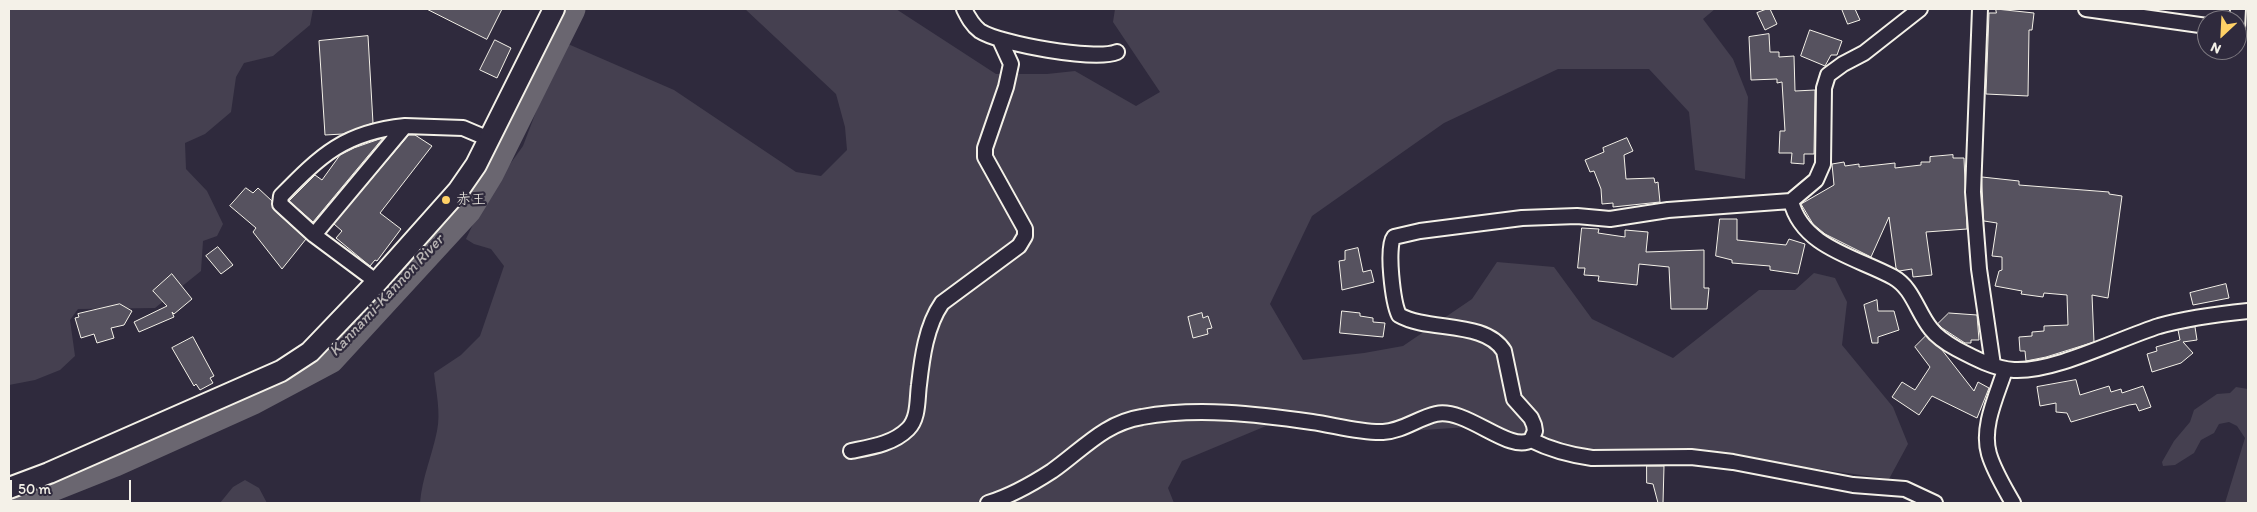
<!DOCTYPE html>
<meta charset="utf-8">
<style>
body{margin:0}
#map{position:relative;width:2257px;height:512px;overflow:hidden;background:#2f2a3d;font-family:Itim,sans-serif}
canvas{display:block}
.frame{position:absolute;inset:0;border:10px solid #f4f1e8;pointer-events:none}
.north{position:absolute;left:2197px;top:10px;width:50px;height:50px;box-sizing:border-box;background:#2f2a3d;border:1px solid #7e7a81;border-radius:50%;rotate:205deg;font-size:14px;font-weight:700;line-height:20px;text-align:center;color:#f4f1e8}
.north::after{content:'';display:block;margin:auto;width:18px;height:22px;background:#ffd166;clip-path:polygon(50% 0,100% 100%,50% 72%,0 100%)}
.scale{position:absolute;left:10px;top:480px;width:121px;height:22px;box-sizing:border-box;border:2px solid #f4f1e8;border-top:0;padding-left:6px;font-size:15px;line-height:18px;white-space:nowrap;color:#f4f1e8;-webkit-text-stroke:4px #2f2a3d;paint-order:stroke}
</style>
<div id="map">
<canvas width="2257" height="512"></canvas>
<div class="frame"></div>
<div class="north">N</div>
<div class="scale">50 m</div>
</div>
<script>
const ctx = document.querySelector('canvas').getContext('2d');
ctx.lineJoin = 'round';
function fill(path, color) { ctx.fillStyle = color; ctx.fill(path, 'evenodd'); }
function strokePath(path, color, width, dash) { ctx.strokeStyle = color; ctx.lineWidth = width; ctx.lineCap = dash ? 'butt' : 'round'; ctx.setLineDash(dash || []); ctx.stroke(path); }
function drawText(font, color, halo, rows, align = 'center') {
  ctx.font = font + ' Itim,"Klee One",sans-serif'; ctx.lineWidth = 4.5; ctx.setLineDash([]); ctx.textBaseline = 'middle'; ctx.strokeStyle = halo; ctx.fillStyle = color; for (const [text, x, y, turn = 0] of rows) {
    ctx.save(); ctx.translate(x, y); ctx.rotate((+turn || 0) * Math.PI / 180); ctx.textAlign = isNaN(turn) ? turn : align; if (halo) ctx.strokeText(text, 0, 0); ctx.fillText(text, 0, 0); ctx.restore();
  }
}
fill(new Path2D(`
 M9 9H313L310 25 273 56 244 63 236 77 231 112 205 134 185 143 186 169 207 191 223 224 217 236 203 241 201 271 155 308 78 309 70 320 75 356 60 370 35 380 9 385Z
 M745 9H896L996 74H1047L1075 71 1136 106 1160 92 1113 22 1115 9H1715L1703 19 1733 59 1748 97 1745 179 1695 170 1689 112 1649 69H1558L1444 123 1312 216 1270 304 1303 360 1364 353 1403 346 1472 299 1497 262 1554 267 1592 319 1673 358 1759 290H1795L1814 273 1835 278 1847 302 1842 345 1893 407 1908 444 1889 479 1699 452 1595 450 1468 427 1348 435 1294 424 1266 426 1182 461 1168 488 1174 503H420C422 478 432 456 437 431 441 413 436 391 434 373L461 355 480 336 504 266 491 249 474 244 466 239 485 199 523 146 547 83 568 44 674 90 796 172 821 176 847 150 845 127 836 94Z
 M2236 387 2248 389V503H2225L2245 438 2237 426 2229 422 2219 424 2214 433 2201 440 2194 453 2175 465 2163 466 2162 462 2174 441 2190 422 2194 410 2217 394 2230 393Z
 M245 480 259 488 267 503H220L233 487Z`), '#454050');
strokePath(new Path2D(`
 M12 503 115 462 253 400 330 359 467 210 489 174 571 9`), '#6a6670', 29);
const building = new Path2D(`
 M427 9H502L487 39Z
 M1767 9H1770L1777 24 1765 30 1757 13Z
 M1842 9H1855L1860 20 1848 24Z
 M1996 9 2034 13 2032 30H2029L2028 96 1986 94 1989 13H1996Z
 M1810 30 1842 41 1837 55H1831L1825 66 1801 56Z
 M1769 34 1770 52H1779V57L1794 56 1795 91 1815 90 1814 154H1804V164L1791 163 1792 153H1779L1780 131H1785L1782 82 1777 83V79L1751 80 1749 37Z
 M368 36 373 123 343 134 325 135 319 41Z
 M495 40 511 48 497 78 480 70Z
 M409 135H415L432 146 380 213 401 229 377 261 375 260 370 266 336 238 342 231 334 224Z
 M383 138 313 222 289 201 315 175 322 180 340 155 354 148Z
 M1627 138 1633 151 1624 155 1626 179 1654 178 1655 183 1658 182 1660 202 1613 207V203L1602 204 1601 189 1594 171 1590 172 1585 160 1604 152 1603 148Z
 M1953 155V158H1964L1967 229 1926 232 1932 275 1913 277 1912 269 1899 271 1896 268 1889 217 1871 257 1825 234 1813 224 1801 204 1834 185 1832 164 1844 162 1845 166 1859 164V167L1895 163V168L1921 165V162H1930V157Z
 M1982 177 2019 181V185L2109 192V194L2122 196 2108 298 2092 295 2094 342 2046 357 2026 361 2025 351H2020L2019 337 2032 336V332L2044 331V326L2068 325 2067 295 2044 293 2043 297 2021 294 2022 291 1995 286 1999 271 2002 270V257L1992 256 1997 223 1984 221Z
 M246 188 253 193 258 188 272 201 274 210 306 239 282 269 253 232 256 228 230 206Z
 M1720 219H1737V240L1786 245 1789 239 1805 244 1798 274 1770 270V266L1732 263V260L1716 256Z
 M1582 228 1599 229 1598 233 1625 237V230L1648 232 1646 252 1704 250V288H1709L1707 309H1671L1669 267 1639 264 1637 285 1598 281 1599 276 1584 275 1585 268H1578Z
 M218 247 233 265 221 274 206 256Z
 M1358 248 1363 272 1371 270 1374 282 1342 290 1339 261 1345 260V251Z
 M172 274 192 299 174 314 172 312 174 317 139 332 134 322 167 306 153 291Z
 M2226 284 2229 298 2193 305 2190 293Z
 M1877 300 1878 311H1894L1899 330 1878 337V343H1872L1864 305Z
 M120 304 132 311 124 325 111 328 114 338 97 343 94 334 81 338 75 318 79 317 78 314Z
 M1342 311 1360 313V316L1373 318V322L1385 323 1383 337 1340 333Z
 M1202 313 1203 318 1208 316 1212 328 1207 329 1208 334 1193 338 1188 317Z
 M1949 313 1977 315 1979 340H1971V343H1965L1942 328 1938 324Z
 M2195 327 2197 340 2183 342 2193 353 2181 363 2152 372 2147 354 2157 351 2156 347 2180 340 2178 330Z
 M1926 336 1942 350 1974 391 1978 382 1989 388 1977 418 1932 396 1919 415 1892 397 1902 382 1915 390 1930 367 1915 347Z
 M193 337 214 376 210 378 213 383 200 390 196 384 194 386 172 348Z
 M2076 380 2080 395 2109 386 2111 392 2121 389 2122 393 2143 386 2151 407 2139 411 2136 404 2129 405 2071 422 2067 413 2056 412V403L2040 406 2037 387Z
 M1647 466H1664L1663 503H1658L1653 484 1647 483Z`);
fill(building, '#56525f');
strokePath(building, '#f4f1e8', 1);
const street = new Path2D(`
 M964 9C968 17 972 25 980 31 1000 44 1095 61 1117 52
 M1980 9 1973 192 1979 269 1993 365
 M2086 9 2207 26
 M2237 30 2238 9
 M1791 201C1802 247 1856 257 1893 277 1913 288 1917 312 1931 329 1937 337 1948 344 1957 349 1974 358 1995 369 2014 370 2055 372 2118 339 2159 326 2187 318 2219 314 2248 311
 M314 235 405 126 463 128 489 139
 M377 282 314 235 280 204 281 196C321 155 345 132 405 126
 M2005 370C1997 395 1981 427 1989 454 1994 471 2004 487 2013 503
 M1531 440 1535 431 1534 425 1531 418 1514 399 1504 351C1485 320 1428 332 1399 315 1393 303 1386 247 1394 237L1420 231 1522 218 1577 216 1610 219 1668 210 1791 201 1816 180 1823 164 1824 88 1828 75 1843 64 1864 53 1920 9
 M851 451C871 447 893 444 908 429 919 418 917 399 919 385 922 358 926 326 942 303L1019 246 1025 236V229L985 157V148L1006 87 1011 64 1000 40
 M988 503C1011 496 1032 484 1052 471 1082 450 1104 423 1142 417 1197 407 1257 414 1312 422 1334 425 1360 433 1383 432 1403 431 1418 418 1436 414 1466 407 1510 454 1531 440 1551 450 1570 455 1592 458L1691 457 1733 462 1853 485 1905 489 1935 503`);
const secondary = new Path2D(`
 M9 488 49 473 281 371 310 352 377 282 458 191 476 165 554 9`);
strokePath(street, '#f4f1e8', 18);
strokePath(secondary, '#f4f1e8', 24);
strokePath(street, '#2f2a3d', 14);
strokePath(secondary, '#2f2a3d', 20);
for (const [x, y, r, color] of [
 [446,200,5,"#ffd166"]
]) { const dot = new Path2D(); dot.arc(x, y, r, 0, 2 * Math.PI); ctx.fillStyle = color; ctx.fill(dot); strokePath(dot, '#2f2a3d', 2); }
drawText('15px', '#f4f1e8', '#2f2a3d', [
 ["赤王",456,200]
], 'left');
drawText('italic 16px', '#b6b2b2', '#2f2a3d', [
 ["Kannami-Kannon River",387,296,-47]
]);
</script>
